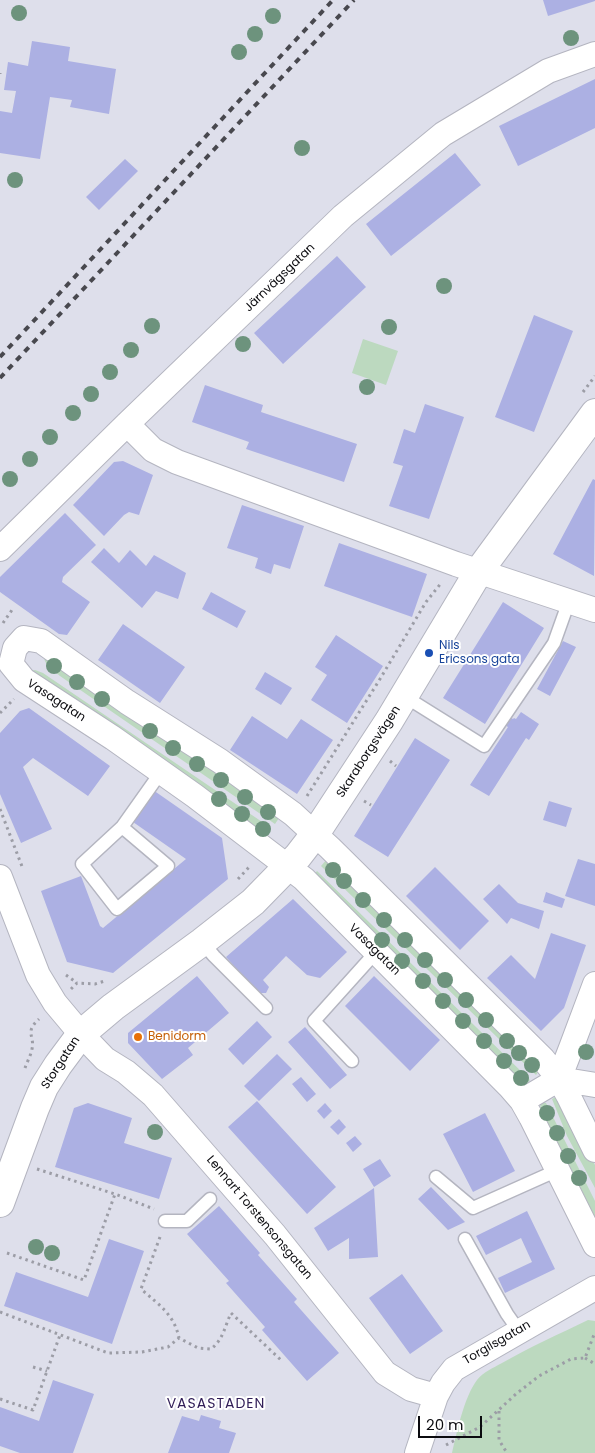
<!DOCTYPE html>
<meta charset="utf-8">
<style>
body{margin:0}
#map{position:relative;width:595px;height:1453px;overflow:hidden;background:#dedfeb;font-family:Poppins,sans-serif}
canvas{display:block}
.scale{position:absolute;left:418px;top:1416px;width:64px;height:22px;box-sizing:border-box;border:2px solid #0b0b0f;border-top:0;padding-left:6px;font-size:15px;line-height:18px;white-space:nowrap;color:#0b0b0f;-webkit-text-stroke:4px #fff;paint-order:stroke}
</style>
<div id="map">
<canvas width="595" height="1453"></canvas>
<div class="scale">20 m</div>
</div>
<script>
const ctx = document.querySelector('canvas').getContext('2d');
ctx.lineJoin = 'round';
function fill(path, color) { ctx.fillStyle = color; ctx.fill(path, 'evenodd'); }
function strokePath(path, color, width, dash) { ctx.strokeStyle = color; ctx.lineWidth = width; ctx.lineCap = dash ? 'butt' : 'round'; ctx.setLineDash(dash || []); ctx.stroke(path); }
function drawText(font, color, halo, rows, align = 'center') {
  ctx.font = font + ' Poppins,sans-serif'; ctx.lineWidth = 4; ctx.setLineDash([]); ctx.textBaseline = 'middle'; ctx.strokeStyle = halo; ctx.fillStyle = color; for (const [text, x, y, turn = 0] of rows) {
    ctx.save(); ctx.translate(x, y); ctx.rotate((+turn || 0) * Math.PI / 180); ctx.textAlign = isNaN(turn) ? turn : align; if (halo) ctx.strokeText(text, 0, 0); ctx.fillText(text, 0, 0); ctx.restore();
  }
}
fill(new Path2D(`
 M363 339 398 351 386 385 352 373Z
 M44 651 281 815 275 824 60 676C51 668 42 664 44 651Z
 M35 670 43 673 271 828 265 836 30 671Z
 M328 858 539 1071 536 1075 321 866Z
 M317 871 530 1080 527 1084H523L311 878Z
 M559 1095 595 1165V1188L567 1136 552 1099Z
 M543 1102 546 1103 595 1201V1220L542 1118 540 1104Z
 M588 1320 595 1321V1453H452C457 1432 464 1397 477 1380 483 1372 493 1368 502 1363 530 1347 559 1334 588 1320Z`), '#bcd9bf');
fill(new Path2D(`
 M543 0H595V1L548 16Z
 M32 41 70 47 68 61 116 69 109 114 70 107 72 100 50 97 40 159 0 153V111L12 113 16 91 4 90 8 62 28 66Z
 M595 79V128L518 166 499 126Z
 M455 153 481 185 391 256 366 224Z
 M125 159 138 171 99 210 86 197Z
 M337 256 366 287 283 364 254 333Z
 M534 315 573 331 534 432 495 417Z
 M205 385 263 405 261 412 357 444 344 482 246 449 249 442 192 422Z
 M425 404 464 417 429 519 389 506 403 466 393 463 404 429 415 433Z
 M123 461 153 475 139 515 129 512 124 515 104 536 73 505 114 462Z
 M593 479 595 480 594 576 553 554Z
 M242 505 304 526 290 569 274 564 271 574 255 568 258 558 227 548Z
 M65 513 96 545 63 577 62 582 90 602 67 635 59 634 0 592V577Z
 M339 543 427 574 412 617 324 586Z
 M104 548 119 563 130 550 146 566 154 555 186 573 178 599 156 591 142 608 91 562Z
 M211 592 246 611 237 628 202 609Z
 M503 602 544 628 485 724 443 698Z
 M123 624 185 667 160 703 98 660Z
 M336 635 383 666 347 723 311 700 327 675 315 667Z
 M563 641 576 647 550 696 537 689Z
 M265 672 292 688 281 705 255 689Z
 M29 708 110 766 88 796 33 758 23 767 52 829 21 843 0 794V733L20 711Z
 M521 712 539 724 529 740 526 738 489 796 470 785 508 727 503 724 508 716 513 719 514 718 516 719Z
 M252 716 287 739 301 719 333 740 297 794 230 750Z
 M415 738 450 760 388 857 354 836Z
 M153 790 222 838 228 879 113 973 67 962 41 891 81 876 100 926 103 928 186 859 133 822Z
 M549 801 572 808 566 827 543 820Z
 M578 859 595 864V906L565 896Z
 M435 867 489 921 460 950 406 896Z
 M499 884 518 903 544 911 539 929 511 918 507 924 483 899Z
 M546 892 565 899 562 908 543 902Z
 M293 899 347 952 320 978 307 975 286 956 263 980 269 987 266 993H258L226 957Z
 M551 933 586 945 564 1008 541 1031 487 978 511 955 535 979Z
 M197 976 229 1013 188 1048 193 1055 162 1079 128 1043V1033Z
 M374 976 440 1040 410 1071 345 1006Z
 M257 1021 272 1037 243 1065 228 1049Z
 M305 1027 347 1075 330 1089 288 1042Z
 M277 1054 292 1069 259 1101 244 1086Z
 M301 1077 316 1094 307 1102 292 1084Z
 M257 1101 336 1187 307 1214 228 1127Z
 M88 1103 132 1118 124 1143 172 1158 159 1199 55 1167 74 1108Z
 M325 1103 332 1111 324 1119 317 1111Z
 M485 1113 515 1171 473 1192 443 1134Z
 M339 1119 346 1127 338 1135 330 1127Z
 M355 1136 362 1144 353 1152 346 1143Z
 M380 1159 391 1176 374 1187 363 1169Z
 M431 1187 465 1222 448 1230 418 1199Z
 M374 1188 378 1257 349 1259V1238L328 1251 314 1228Z
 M219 1206 260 1253 258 1255 297 1299 294 1302 339 1353 307 1381 262 1330 265 1327 226 1283 229 1281 187 1234Z
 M527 1211 555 1269 505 1293 498 1278 532 1262 521 1238 486 1255 476 1236Z
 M109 1239 144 1251 112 1344 4 1306 16 1272 88 1297Z
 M402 1274 443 1331 410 1354 369 1298Z
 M53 1380 94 1394 73 1453H20L0 1446V1407L39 1421Z
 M201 1415 221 1421 219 1428 236 1433 229 1453H168L182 1416 199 1421Z`), '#acb0e3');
const lane = new Path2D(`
 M404 696 484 746 554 643 569 601
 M122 827 168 866 117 909 82 864 122 827 161 772
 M202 942 214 956 266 1008
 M352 1061 314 1021 376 952
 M436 1177 473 1208 558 1170
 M165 1221H187L210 1199
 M465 1239 507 1314 519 1331`);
const street = new Path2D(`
 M127 424 153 450 177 462 456 564 595 610
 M0 549 127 424 343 216 443 134 548 71 595 54
 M0 877 38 975 55 1003 81 1034 105 1059 126 1072 153 1095 275 1235 385 1373 411 1389 436 1396
 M559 1079 595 1085
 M522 1101 559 1079 571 1048 595 984
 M595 1150 568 1095 559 1079 543 1059 330 848 293 814 220 761 127 702 41 641 24 638 15 648 11 664 24 680 113 738 195 796 304 879 509 1086 522 1101 531 1117 595 1245
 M417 1453 436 1396 443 1383 454 1369 595 1288`);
const secondary = new Path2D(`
 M0 1203 35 1108 44 1087 58 1065 81 1034 113 1007 202 942 253 902 298 856 315 834 389 721 479 571 595 413`);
strokePath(lane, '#b4b5c0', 15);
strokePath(street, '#b4b5c0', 26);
strokePath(secondary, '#b4b5c0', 30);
strokePath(new Path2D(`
 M0 73V74
 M583 392 595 376
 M3 623 14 607
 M0 713 14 699
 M390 761 396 766
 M307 796 380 679 426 602 442 582
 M364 801 371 805
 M0 809 23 869
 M238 879 251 865
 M66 975 77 983
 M71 989 77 983 95 984 105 981
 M25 1068C27 1062 31 1055 32 1049 35 1035 24 1033 39 1019
 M37 1169 115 1194 154 1209
 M160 1237 141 1289C159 1305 174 1314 179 1338
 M7 1253 84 1280 115 1194
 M0 1312 108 1353 142 1352 168 1347 179 1338 198 1348 211 1349C223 1340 225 1326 231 1313L282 1361
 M585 1358 595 1364
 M33 1367 47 1371
 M0 1399 33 1410 60 1335
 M499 1411V1440L507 1453
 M446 1445 480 1427 516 1394 539 1376 571 1359 585 1358 595 1332`), '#9c9da6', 3, [2.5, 4]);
strokePath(lane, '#fff', 12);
strokePath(street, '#fff', 24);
strokePath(secondary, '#fff', 28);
strokePath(new Path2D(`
 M0 357 333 0
 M0 378 354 0`), '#48484e', 4, [6, 6]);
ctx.fillStyle = '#6d937d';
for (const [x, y] of [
 [19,13],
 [273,16],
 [255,34],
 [571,38],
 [239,52],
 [302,148],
 [15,180],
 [444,286],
 [152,326],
 [389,327],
 [243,344],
 [131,350],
 [110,372],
 [367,387],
 [91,394],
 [73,413],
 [50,437],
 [30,459],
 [10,479],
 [54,666],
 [77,682],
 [102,699],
 [150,731],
 [173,748],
 [197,764],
 [221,780],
 [245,797],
 [219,799],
 [268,812],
 [242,814],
 [263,829],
 [333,870],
 [344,881],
 [363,900],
 [384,920],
 [382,940],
 [405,940],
 [425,960],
 [402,961],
 [445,980],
 [423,981],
 [466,1000],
 [443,1001],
 [486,1020],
 [463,1021],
 [484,1041],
 [507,1041],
 [586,1052],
 [519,1053],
 [504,1061],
 [532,1065],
 [521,1078],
 [547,1113],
 [155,1132],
 [557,1133],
 [568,1156],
 [579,1178],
 [36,1247],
 [52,1253]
]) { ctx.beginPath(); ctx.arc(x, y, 8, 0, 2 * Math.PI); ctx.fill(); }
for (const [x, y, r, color] of [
 [429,653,5,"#1a4fb4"],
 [138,1037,5,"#e8710a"]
]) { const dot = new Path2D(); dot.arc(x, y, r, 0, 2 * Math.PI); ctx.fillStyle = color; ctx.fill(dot); strokePath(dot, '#fff', 2); }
drawText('12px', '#0b0b0f', '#fff', [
 ["Järnvägsgatan",280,278,-44],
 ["Vasagatan",56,701,33],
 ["Skaraborgsvägen",369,752,-57],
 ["Vasagatan",374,950,45],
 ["Storgatan",61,1063,-57],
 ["Lennart Torstensonsgatan",259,1218,50],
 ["Torgilsgatan",497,1343,-30]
]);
drawText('12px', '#164399', '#fff', [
 ["Nils",439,646],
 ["Ericsons gata",439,660]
], 'left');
drawText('12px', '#c56008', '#fff', [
 ["Benidorm",148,1037]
], 'left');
ctx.letterSpacing = '1px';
drawText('14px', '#301d57', '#fff', [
 ["VASASTADEN",216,1404]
]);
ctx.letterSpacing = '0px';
</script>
